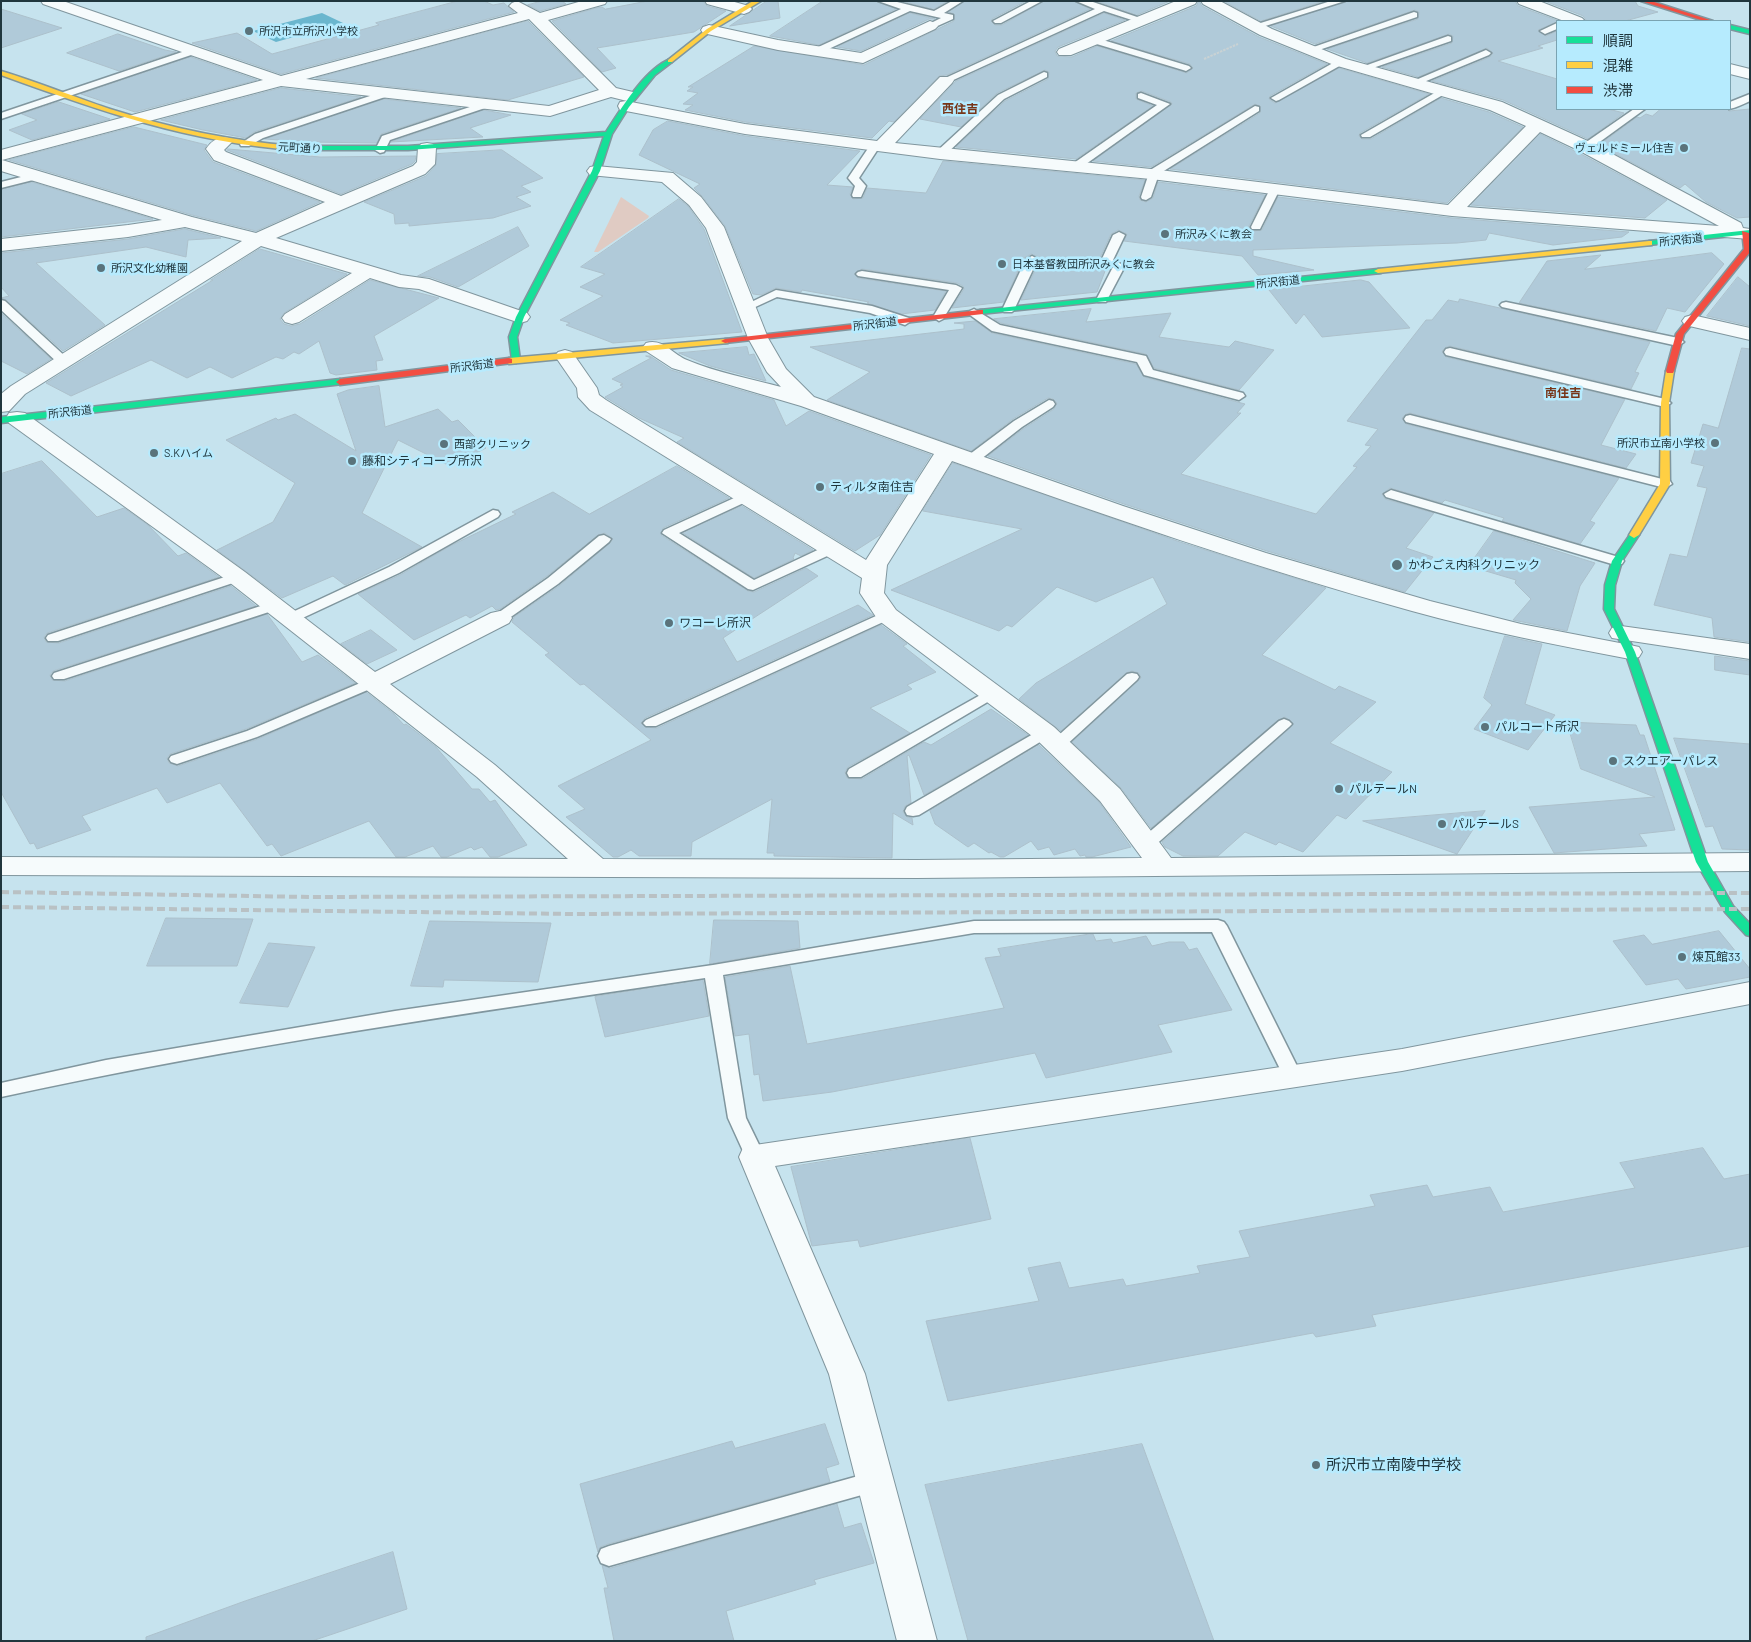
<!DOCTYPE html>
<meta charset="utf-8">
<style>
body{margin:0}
#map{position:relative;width:1751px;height:1642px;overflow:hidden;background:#c6e3ee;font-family:Barlow,"Noto Sans JP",sans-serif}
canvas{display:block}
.frame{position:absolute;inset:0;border:2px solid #20363d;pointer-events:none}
.legend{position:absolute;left:1556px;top:20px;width:175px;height:90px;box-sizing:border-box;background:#b6ebfe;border:1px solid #7aa3b1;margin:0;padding:6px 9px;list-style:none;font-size:15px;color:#20363d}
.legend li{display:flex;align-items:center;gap:10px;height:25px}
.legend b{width:25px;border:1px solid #7aa3b1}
</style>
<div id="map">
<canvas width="1751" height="1642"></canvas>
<div class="frame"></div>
<ul class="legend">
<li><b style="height:6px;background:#16e098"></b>順調</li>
<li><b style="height:6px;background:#ffcf43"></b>混雑</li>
<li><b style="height:6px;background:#f24e42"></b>渋滞</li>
</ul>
</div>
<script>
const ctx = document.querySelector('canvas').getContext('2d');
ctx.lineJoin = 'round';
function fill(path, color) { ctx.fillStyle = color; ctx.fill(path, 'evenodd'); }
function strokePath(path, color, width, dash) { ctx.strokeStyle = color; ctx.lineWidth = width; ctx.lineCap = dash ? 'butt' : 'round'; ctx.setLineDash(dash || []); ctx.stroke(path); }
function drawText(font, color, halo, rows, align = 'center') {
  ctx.font = font + ' Barlow,"Noto Sans JP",sans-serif'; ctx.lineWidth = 5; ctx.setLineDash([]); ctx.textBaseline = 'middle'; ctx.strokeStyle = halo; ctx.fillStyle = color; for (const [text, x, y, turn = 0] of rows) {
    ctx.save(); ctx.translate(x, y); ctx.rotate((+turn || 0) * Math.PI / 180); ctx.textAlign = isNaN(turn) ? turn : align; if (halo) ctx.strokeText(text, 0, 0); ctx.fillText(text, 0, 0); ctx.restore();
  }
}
fill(new Path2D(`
 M621 197 649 216 648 218 598 252H594Z`), '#e0cbc3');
fill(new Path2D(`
 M322 13 343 23 276 42 253 31Z`), '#6ab6ce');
const building = new Path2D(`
 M458 1H484L493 5 504 3 514 12 281 74 192 43 237 33 272 54 379 25 376 23Z
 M542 1H562L566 4 540 11 528 5Z
 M648 1H703L707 6 726 11 694 32 597 48 616 68 602 72 552 21 596 8 602 7 605 9Z
 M767 1H778L780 18 730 26Z
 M823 1H876L896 9 819 45 770 36Z
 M902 1H948L934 9Z
 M965 1H1026L992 19V22L995 25H1002L1044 1H1074L1090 9 947 75 939 76 894 122 889 121 872 138 745 122 685 110 693 105 683 104 698 93 687 91 693 87H688L754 46 864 65 954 21V14L949 12Z
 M1097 1H1170L1137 15Z
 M1199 1 1202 6 1259 37 1327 64 1270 96 1269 99 1275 103 1339 68 1429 94 1360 133 1359 136 1362 139H1371L1441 98 1489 112 1523 127 1447 203 1170 169 1260 113V106L1255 104 1151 167 1093 161 1172 104 1171 102 1142 91 1136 93V99L1153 106 1076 159 956 147 1005 101 1048 79 1049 72 1045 70 997 93 961 127 920 119 956 81 1104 13 1125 20 1058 47 1055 51 1057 56 1072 57 1097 46 1187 73 1193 68 1190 64 1111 41 1196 6Z
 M1224 1H1324L1261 21Z
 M1347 1H1515L1518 6 1559 21 1538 30 1546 36 1557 31V40L1538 46 1543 48 1498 61 1557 79V109H1608L1624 113 1588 139 1503 100 1432 81 1490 57 1493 53 1487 48 1418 77 1382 67 1452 43 1453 36 1449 34 1367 63 1327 49 1418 19 1419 12 1415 10 1315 44 1271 26Z
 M1545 1H1635L1638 6 1658 12 1625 21H1587L1583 16Z
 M1 9 62 28 1 48Z
 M910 13 935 19H929L861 51 837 47Z
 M528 21 584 77 508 100 316 78Z
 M118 34 165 50 176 52 119 71 67 53Z
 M191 57 257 80 135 112 81 94Z
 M281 88 361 97 254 132 246 138 203 130 161 120Z
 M384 99 461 108 381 134 377 143 308 142 265 139Z
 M59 102 110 119 32 140 9 130 37 120 22 114Z
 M1661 109H1727L1729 111 1750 109V217L1737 218 1706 202 1685 184 1680 188 1599 145 1637 117 1640 118 1646 114 1652 116Z
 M484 110 511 115 470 128 483 137 391 142Z
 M668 121 745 136 860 151 827 185 853 187 850 194 853 199 863 198 867 188 926 193 943 161 1145 180 1139 196 1140 200 1146 202 1153 198 1158 182 1265 195 1249 226 1252 231 1262 230 1278 197 1452 218 1629 232 1622 237 1553 245 1489 233 1486 240 1457 243 1253 250V256L1314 270 1258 275 1242 256 1124 241 1127 234 1118 230 1111 234 1099 260 1107 266 1097 292 1021 300 1040 260 1039 257 1031 254 1024 258 1004 302 952 308 964 289 963 286 957 283 862 269 855 273 858 278 946 291 935 310 901 314 867 303 869 302 802 290 801 292 776 288 761 295 753 294 725 226 702 196 694 188 700 184 639 155 653 130Z
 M134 127 207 145 204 150 213 162 320 202 256 231 192 215 9 160Z
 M1540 134 1579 153 1667 200 1645 218 1471 205Z
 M228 149 320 157 416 156 415 161 412 164 341 194 227 150Z
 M502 150 543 178 521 186 531 192 516 197 531 206 493 218 409 226V223L395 224 394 214 364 202 426 176 436 165 437 154Z
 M32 182 153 219 1 237V190Z
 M679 199 688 206 704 229 742 332 613 343 566 325 570 323 560 320 603 296 580 287 605 274 581 267Z
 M518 227 529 246 458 287 430 277 418 276Z
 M185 229 221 238 188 240 186 257 146 247 36 263 105 325 63 351 6 300 1 298 9 296 1 287V253L128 239Z
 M260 249 347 274 284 313 280 319 284 324 291 326 300 324 370 280 439 298 374 336 383 360 376 361 377 370 336 375 330 373 319 341 299 354 294 352 283 359 276 357 232 378 210 367 187 378 151 360 71 396 46 383 213 280H211Z
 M1712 253 1724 264 1685 312 1667 308 1656 331 1519 303 1547 261 1601 255 1585 269Z
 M1738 277 1750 287V326L1707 316Z
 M1361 280 1369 282 1410 328 1322 337 1304 314 1296 324 1269 290Z
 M1460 299 1650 342 1635 372 1639 373 1631 389 1450 346 1446 347 1442 351 1446 357 1625 399 1601 445 1636 454 1626 468 1410 413 1406 414 1402 418 1406 424 1619 478 1590 521 1595 523 1580 544 1502 521 1504 518 1445 500 1442 503 1390 488 1382 494 1385 499 1434 513 1406 548 1433 557 1405 592 1267 551 1124 504 988 456 1023 429 1054 409 1057 403 1053 399 1048 398 1013 419 971 451 827 400 870 372 810 347 964 329V324L954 323 975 321 992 333 1136 364 1144 377 1245 404 1237 413H1241L1181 474 1316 514 1357 467 1353 466 1371 446 1365 445 1378 429 1347 421 1426 320H1432L1448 300 1458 302Z
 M1091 309 1086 322 1171 313 1159 337 1229 347 1235 341 1274 350 1239 390 1154 368 1146 354 1001 323 994 319Z
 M1 313 51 359 27 374 1 361Z
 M747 347 749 355 754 354 766 381 710 366 679 353Z
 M1742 348 1750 349V642L1714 637 1712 618 1654 605 1670 554 1687 557 1707 488 1697 486 1704 466 1691 463 1703 424 1718 428Z
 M646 356H650L671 370 774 400 786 426 809 411 931 455 880 535 855 551 677 442 684 438 639 418 605 397 623 387 620 385 623 384 612 379 651 358Z
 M379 386 385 427 438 409 452 422 458 420 479 441 475 443 486 448 450 466 398 440 362 513 422 547 345 585 333 576 282 598 217 550 273 522 295 483 226 440 276 418 278 420 295 414 356 451 337 394 348 390Z
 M42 461 97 517 124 508 148 525 178 556 186 553 219 577 47 633 44 637 46 642 59 643 231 586 256 606 53 671 50 675 52 680 65 681 267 614 302 662 318 655 355 683 246 729 170 754 167 758 169 763 178 766 258 739 366 692 394 714 404 725 406 724 436 747 472 789H479L490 802 495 800 527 845 498 857H490L482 847 474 850 471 847 447 857H441L433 846 405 857H396L369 821 281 856 272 844 267 846 220 783 167 803 157 788 82 816 91 830 37 849 34 843 30 844 1 792V474Z
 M953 463 1180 542 1326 588 1262 655 1335 690 1339 686 1376 702 1330 743 1392 772 1346 819 1337 815 1303 852 1279 842 1276 845 1245 832 1218 856H1183L1165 847 1162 842 1290 728 1293 723 1285 717 1278 720 1151 828 1121 788 1072 742 1138 681 1141 678 1139 673 1132 671 1126 673 1061 731 1019 699 1036 683 1167 604 1153 577 1096 602 1057 587 1012 627 1007 625 999 631 891 590 1022 529 923 511Z
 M677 466 729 498 663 528 661 535 748 591 754 592 806 568 818 576 723 638 737 662 858 605 873 615 645 718 641 723 645 727 657 728 881 625 907 644 903 646 936 672 907 685 912 689 870 708 910 733 848 767 845 772 847 778 862 779 924 742 931 745 991 709 1028 735 924 795 909 755 907 756 911 803 905 806 903 812 907 817 912 818 913 825 893 813 892 858 774 856V853H767L772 799 692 842 691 856H639L631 850 618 857H613L566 817 585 809 558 786 651 740 584 684 580 685 545 655 549 653 512 622 514 617 559 586 610 543 613 539 605 533 598 535 547 576 500 609 496 610 492 606 470 618 466 615 414 640 358 594 400 575 450 546 516 514 512 512 553 492 589 514Z
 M742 506 813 550 801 556 795 553 793 558 794 559 754 578 683 533Z
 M1494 531 1595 563 1580 586 1567 631 1513 620 1531 599 1515 583 1516 580 1469 566Z
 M371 630 397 650 367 664 341 644Z
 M1505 636 1542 644 1525 704 1555 715 1528 750 1474 729 1492 705 1484 698Z
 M1715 656 1750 661V675L1715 670Z
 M1567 722 1636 725 1640 735H1644L1675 830 1639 834 1647 846 1554 853 1529 807 1655 797 1581 769Z
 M1674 738 1750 744V850L1722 849 1713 826 1706 827Z
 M1039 745 1099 802 1131 847 1092 857H1086L1085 855 1080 856 1075 849 1054 855 1049 847 1038 850 1031 841 1004 857H1000L991 852 989 853 974 843 968 847 935 824 930 811Z
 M1485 811 1457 854 1363 821Z
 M166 918 253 919 237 966H147Z
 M714 920 798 921 800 948 710 964Z
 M430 921 551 923 538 982 444 980 443 987 411 986Z
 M1719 931 1750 969V977L1686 989 1678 979 1646 985 1613 941 1644 935 1652 944Z
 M1090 934H1093L1096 941 1111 939 1113 943 1146 936 1152 946 1169 942H1184L1189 950 1197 948 1232 1010 1158 1025 1172 1052 1046 1078 1035 1053 832 1092 763 1101 759 1074 754 1075 749 1034 735 1036 725 977 790 966 807 1044 1004 1008 985 958 1001 956 998 949Z
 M269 943 315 947 288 1007 240 1003Z
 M703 980 709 1016 605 1037 595 997Z
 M970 1138 991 1219 860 1247 858 1240 812 1246 791 1167Z
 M1703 1148 1724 1179 1750 1174V1246L1372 1315 1376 1326 1316 1337 1313 1333 948 1401 926 1321 1039 1301 1028 1268 1060 1262 1069 1288 1123 1279 1126 1286 1200 1273 1197 1266 1250 1257 1239 1231 1375 1206 1370 1195 1427 1185 1433 1197 1490 1187 1503 1212 1635 1188 1620 1163Z
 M825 1424 839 1464 826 1468 830 1482 608 1544 600 1547 598 1552 580 1484 732 1441 735 1448Z
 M1142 1444 1214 1641H968L925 1485Z
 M837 1504 844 1528 861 1523 874 1563 814 1580 816 1584 726 1611 734 1641H614L604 1588H608L602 1565 610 1568Z
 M393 1552 407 1609 312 1641H146V1637L245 1601Z`);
fill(building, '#b0cad9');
strokePath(building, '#acc0cb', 1);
const lane = new Path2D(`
 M878 1H893L934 11 952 1H963L944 13 953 15V19L933 28 930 29 925 26 941 18 910 11 820 53H814V49L901 9Z
 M1031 1H1042L1001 23H995L993 21Z
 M1076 1H1090L1146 20 1141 23 1104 11 949 82 946 83 941 80 1095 9Z
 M1331 1H1345L1259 28 1256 29 1251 26Z
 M1414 12 1417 13V17L1313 52H1307L1305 50Z
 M1557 23V29L1545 34 1540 31Z
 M1448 36 1451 37V41L1367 70H1361L1359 68Z
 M1093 37 1189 66 1191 68 1186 71 1183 70 1090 42 1088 40Z
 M194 48 197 49V53L1 119V113Z
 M1486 50 1491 53 1489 55 1419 84H1413L1411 82Z
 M1340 59 1343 60V64L1279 100 1276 101 1271 98Z
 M1044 72 1047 73V77L1004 99 944 156H936L935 154 936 152 998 95Z
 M1445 87 1450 90 1448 92 1370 137H1362L1361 135Z
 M388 90 391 91V95L263 138 249 146H241L240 144 255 134Z
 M1141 93 1170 104 1079 169H1071L1070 167 1071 165 1157 105 1138 98V94Z
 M1750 94V101C1743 104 1736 108 1729 109L1730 102Z
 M488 101 491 102V106L390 140 384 152 380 153 375 150 382 136Z
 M1255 106 1259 107V111L1159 174 1151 197 1146 200 1142 199 1141 197 1148 176 1146 174 1147 172Z
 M1634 109H1645L1590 149H1582V145Z
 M875 143 880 146 859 178 866 186 861 197H853L852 195 855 186 848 178 871 144Z
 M37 173 42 176 41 178 1 188V182Z
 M1275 186 1280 189 1260 229H1252L1251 227 1270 189Z
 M1119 232 1125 235 1113 260 1125 266 1106 302H1098L1096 300 1113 267 1101 261 1113 235Z
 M1032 256 1038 259 1014 310 1012 312H1004L1002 310 1026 259Z
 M862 271 956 285 962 288 943 319 939 321 933 317 949 290 858 276 856 274 858 272Z
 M776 290 872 306 909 318 911 321 905 325 870 313 777 297 751 309H743L741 307Z
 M1 300 5 301 67 358 69 361 67 364H59L1 310Z
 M1506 302 1678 338 1684 342 1678 346 1502 307 1500 305 1502 303Z
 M974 309 1000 325 1146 356 1153 370 1243 393 1245 396 1239 400 1144 375 1137 362 992 331 970 315 968 313 970 311Z
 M1450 348 1665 399 1671 403 1665 407 1446 355 1444 352 1446 349Z
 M1049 400 1053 401 1055 404 1053 407 1022 427 976 463H966L964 460 966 457 1014 421Z
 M1410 415 1670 481 1672 484 1665 488 1406 422 1404 419 1406 416Z
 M1391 490 1622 558 1624 561 1622 564H1612L1386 497 1384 494Z
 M745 493 750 494 752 497 750 500 679 533 754 580 826 546H836L838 549 836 552 753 590 748 589 662 533 664 530Z
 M493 510 498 511 500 514 498 517 399 573 294 622H284L282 619 284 616 389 567Z
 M604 535 611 539 609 542 558 584 505 621H495L493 618 495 615 548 578 599 536Z
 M237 573 242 574 244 577 242 580 58 641H48L46 638 48 635Z
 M273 602 278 603 280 606 278 609 64 679H54L52 676 54 673Z
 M887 611 892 612 894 615 892 618 656 726H646L643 723 646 720Z
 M1132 673 1137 674 1139 677 1137 680 1063 748H1051L1049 745 1051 742 1127 674Z
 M372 678 377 680 380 683 377 686 257 737 177 764 171 762 169 759 171 756 247 731Z
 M991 689 996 691 999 694 996 697 861 777H849L847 773 849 769Z
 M1284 719 1289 721 1292 724 1289 727 1152 848 1146 849 1140 848 1138 844 1140 840 1279 721Z
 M1045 728 1050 730 1053 733 1050 736 919 815 913 816 907 815 905 811 907 807 1040 730Z
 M1218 920 1224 922 1227 926 1302 1076 1300 1081 1293 1083 1286 1081 1212 932 974 933 723 975 746 1118 765 1157 762 1162 755 1164 748 1162 728 1118 705 978C470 1013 234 1046 1 1097V1083L106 1060 395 1011 713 965 974 921Z
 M876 1471 884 1474 887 1481 884 1488 876 1491 609 1566 601 1563 598 1556 601 1549 609 1546Z`);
const street = new Path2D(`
 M41 1H63L281 76 518 13 509 6 512 3 517 1 540 13 582 1H607L605 4 548 20 616 88 633 92 635 96 633 100 627 101 611 97 550 116 281 86 2 160 192 217 256 233 325 202 214 160 206 149C212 140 219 136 229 138L232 142 224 150 226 152 341 196 413 166 417 162 418 148 421 144 427 143 433 144 436 148 435 164 425 174 276 238 401 275 429 279 527 313 530 317 527 321 520 323 419 289 399 287 370 278 299 322 292 324 285 322 282 318 285 314 352 273 261 246 25 394 9 411 1 412V394L11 386 242 241 185 227 128 237 1 251V239L128 225 162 220 1 171V150L263 80 43 4ZM529 19 599 90 549 106 306 79Z
 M705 1H731L749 6 752 9 749 12 744 14 707 4Z
 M1176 1H1197L1195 4 1071 55H1059L1057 52 1059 49Z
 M1201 1H1220L1272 29 1346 59 1502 102 1592 143 1741 223 1743 228 1750 229V239L1452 216 1151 179 940 159 745 134 626 111 620 110 618 106 620 102 626 101 745 124 877 141 940 77H952L954 80 952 83 895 143 1151 169 1448 205 1526 126 1490 110 1334 65 1260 35 1203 4ZM1540 132 1580 151 1719 226 1467 207Z
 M1517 1H1539L1582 18 1585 21H1564L1519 4Z
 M930 21 935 23 938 26 935 29 863 63 778 50 703 33 701 30 703 27 709 25 778 40 861 53Z
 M1730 64 1750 69V79L1730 74Z
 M596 166 673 173 701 197 724 227 768 338 786 369 814 397 1123 506 1266 553 1430 601 1521 624 1630 645 1639 647 1642 652 1639 657 1630 659C1557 645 1484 631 1412 611 1256 568 1104 515 952 461L887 565 884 593 896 610 1054 727 1120 789 1171 858 1750 853V871L917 878 1 875V857L568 859 477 777 229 582 9 423 6 418 9 413 17 412 25 413 245 572 375 672 491 613 500 611 509 613 512 618 509 623 390 684 495 765 603 859 917 860 1142 858 1100 801 1036 739 878 620 860 593 862 578 590 410 578 397 577 388 555 356 558 352 565 350 572 352 597 388 599 395 606 400 866 560 934 454 801 406 672 368 646 351 643 347 646 343C663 338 672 354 687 360 715 372 751 379 781 387L767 372 748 338 706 228 689 205 662 182 590 175 587 171 590 167Z
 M1692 315 1750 328V340L1685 325 1682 321 1685 317Z
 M1621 626 1750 644V659L1612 638 1609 633 1612 628Z
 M1750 982V1004L1402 1071 775 1166 865 1374 937 1641H897L829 1374 739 1157 743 1148 755 1145 1402 1049Z`);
const fast = new Path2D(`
 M1730 25 1750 30V34L1730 29Z
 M670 59 672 60V62L655 75 629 107 612 134 600 171 524 317 517 337 520 360 516 363 512 360 509 337 516 317 592 171 604 136 408 150H294L290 148 294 146H408L606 132C621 109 644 70 670 59Z
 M1750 230V234L1649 245 1645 243 1649 241Z
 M1378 269H1381V273L980 314 976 312 980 310Z
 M340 379 344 382 343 384 1 423V417Z
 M1634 532 1639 535 1622 561 1615 585 1614 609 1635 652 1708 862 1733 906 1750 924V936L1746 935 1725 912 1696 862 1625 652 1604 609 1605 585 1612 561 1631 533Z`);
const slow = new Path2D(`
 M753 1H761L711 31 672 62H668V60L707 29Z
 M1 71C38 82 74 97 110 109 170 128 231 141 294 146L298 148 294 150C188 142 100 111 1 75Z
 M1649 241H1652V245L1378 273 1374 271 1378 269Z
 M725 339H728V343L509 364 505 361 509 358Z
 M1670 368 1674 371 1669 403 1670 484 1639 535 1634 538 1629 535 1660 484 1661 403 1666 371Z`);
const jam = new Path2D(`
 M1641 1H1651L1713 21H1704Z
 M1742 231 1749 233 1750 252 1684 334 1674 371 1673 373H1667L1666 371 1676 334 1744 249Z
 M980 310H983V314L725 343 721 341 725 339Z
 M509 358 512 359V363L340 385 336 382 340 379Z`);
strokePath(lane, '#80969e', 3);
strokePath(street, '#80969e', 2);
strokePath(fast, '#80969e', 3);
strokePath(slow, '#80969e', 3);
strokePath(jam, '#80969e', 3);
strokePath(new Path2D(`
 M1204 59 1238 44`), '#c9d2d4', 2, [2.5, 1]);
fill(lane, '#f6fbfc');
fill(street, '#f6fbfc');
fill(fast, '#16e098');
fill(slow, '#ffcf43');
fill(jam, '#f24e42');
strokePath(new Path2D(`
 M1 892 311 897 1750 893
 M1 907 575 914 1750 909`), '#b9c1c4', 4, [8, 4]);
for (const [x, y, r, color] of [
 [249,31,5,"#5a737b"],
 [1684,148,5,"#5a737b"],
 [1165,234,5,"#5a737b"],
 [1002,264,5,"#5a737b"],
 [101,268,5,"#5a737b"],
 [1715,443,5,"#5a737b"],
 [444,444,5,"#5a737b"],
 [154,453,5,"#5a737b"],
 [352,461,5,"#5a737b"],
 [820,487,5,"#5a737b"],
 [1397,565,6,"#5a737b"],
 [669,623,5,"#5a737b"],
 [1485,727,5,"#5a737b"],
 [1613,761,5,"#5a737b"],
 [1339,789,5,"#5a737b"],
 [1442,824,5,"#5a737b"],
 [1682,957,5,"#5a737b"],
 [1316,1465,5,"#5a737b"]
]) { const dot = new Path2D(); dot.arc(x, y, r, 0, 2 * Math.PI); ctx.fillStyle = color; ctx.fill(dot); strokePath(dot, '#b6ebfe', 2); }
drawText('11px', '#20363d', '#b6ebfe', [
 ["所沢市立所沢小学校",259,31],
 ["ヴェルドミール住吉",1674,148,"right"],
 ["所沢みくに教会",1175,234],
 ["日本基督教団所沢みくに教会",1012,264],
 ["所沢文化幼稚園",111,268],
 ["所沢市立南小学校",1705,443,"right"],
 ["西部クリニック",454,444],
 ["S.Kハイム",164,453]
], 'left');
drawText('11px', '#20363d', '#b6ebfe', [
 ["元町通り",300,148,3],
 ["所沢街道",1681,240,-6],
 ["所沢街道",1278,282,-6],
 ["所沢街道",875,324,-7],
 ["所沢街道",472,366,-7],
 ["所沢街道",70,412,-6]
]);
drawText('bold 12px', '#773619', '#b6ebfe', [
 ["西住吉",960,109],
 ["南住吉",1563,393]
]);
drawText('12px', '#20363d', '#b6ebfe', [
 ["藤和シティコープ所沢",362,461],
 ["ティルタ南住吉",830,487],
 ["かわごえ内科クリニック",1408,565],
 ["ワコーレ所沢",679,623],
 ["パルコート所沢",1495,727],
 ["スクエアーパレス",1623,761],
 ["パルテールN",1349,789],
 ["パルテールS",1452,824],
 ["煉瓦館33",1692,957]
], 'left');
drawText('15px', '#20363d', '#b6ebfe', [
 ["所沢市立南陵中学校",1326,1465]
], 'left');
</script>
